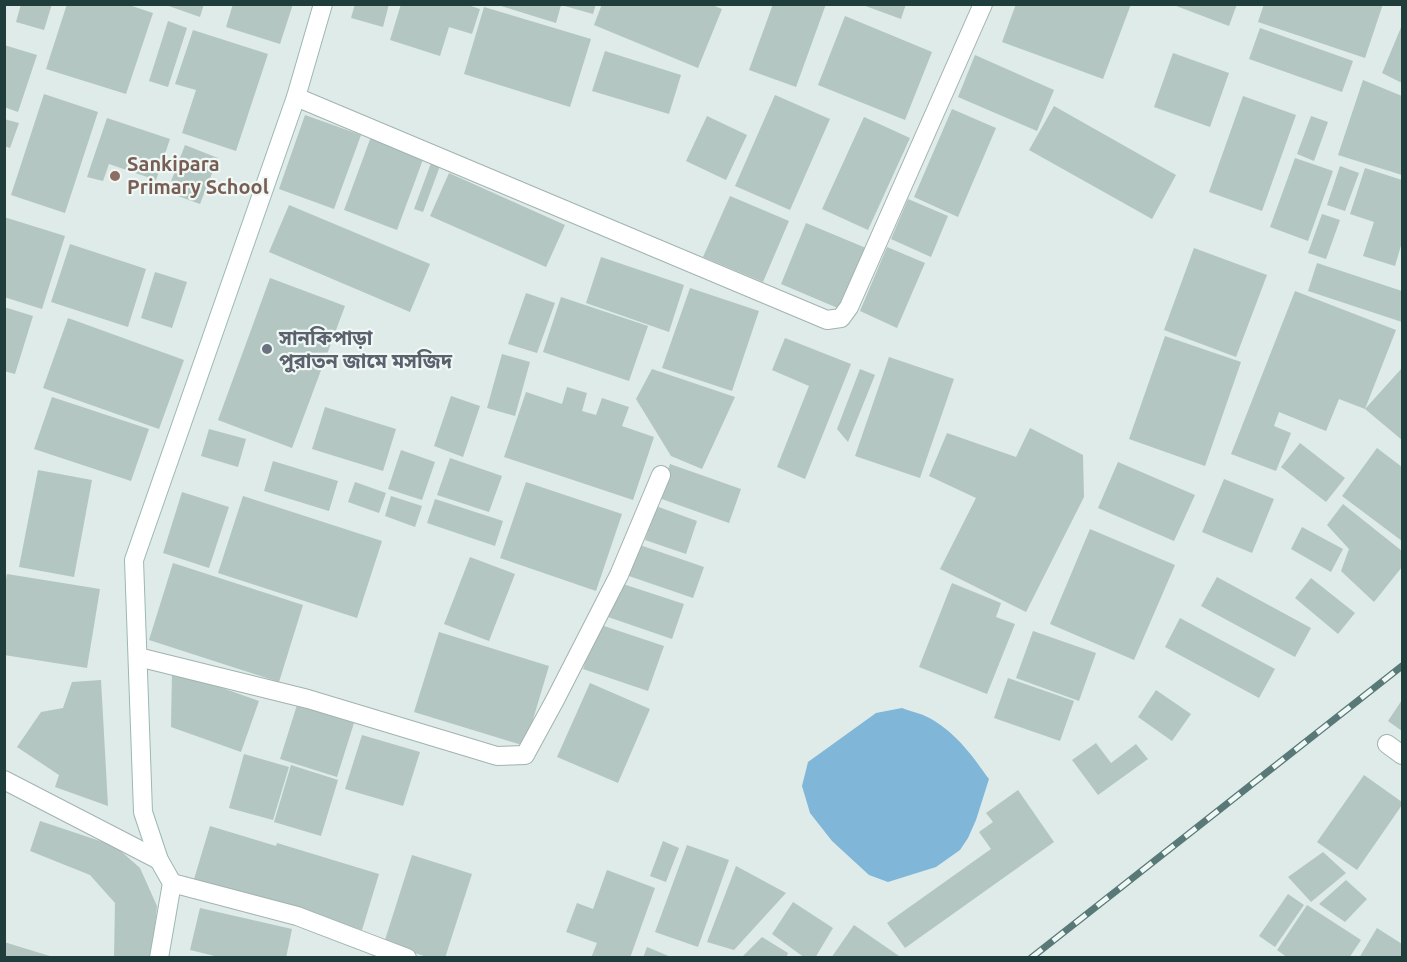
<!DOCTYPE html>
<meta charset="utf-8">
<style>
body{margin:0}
#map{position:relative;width:1407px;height:962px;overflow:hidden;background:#deebe8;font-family:Ubuntu,sans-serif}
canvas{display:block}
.frame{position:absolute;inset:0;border:6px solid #1e3d3b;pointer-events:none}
</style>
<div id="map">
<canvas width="1407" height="962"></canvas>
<div class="frame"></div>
</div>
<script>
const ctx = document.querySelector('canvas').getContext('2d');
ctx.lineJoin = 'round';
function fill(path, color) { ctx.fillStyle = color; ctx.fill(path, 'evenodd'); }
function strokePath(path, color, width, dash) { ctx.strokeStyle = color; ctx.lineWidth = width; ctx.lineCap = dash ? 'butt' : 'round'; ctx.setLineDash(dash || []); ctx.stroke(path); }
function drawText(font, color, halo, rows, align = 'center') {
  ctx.font = font + ' Ubuntu,"Noto Sans Bengali",sans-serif'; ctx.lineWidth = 4.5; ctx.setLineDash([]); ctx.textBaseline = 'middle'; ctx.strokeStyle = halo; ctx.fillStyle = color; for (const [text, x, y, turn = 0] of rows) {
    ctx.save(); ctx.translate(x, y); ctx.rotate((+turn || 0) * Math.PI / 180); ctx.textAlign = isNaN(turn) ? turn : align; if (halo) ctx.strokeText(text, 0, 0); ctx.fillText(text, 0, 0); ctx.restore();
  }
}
fill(new Path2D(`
 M902 708C912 712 924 714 933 720 958 735 973 757 989 779L976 820 968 838 960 850 936 867 888 882 869 875 832 841 810 813 802 786 808 762 876 713Z`), '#80b6d7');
fill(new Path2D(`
 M21 4H52L44 30 16 22Z
 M67 4H126L153 13 126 94 46 69Z
 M163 4H204L200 17Z
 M233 4H293L280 44 226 27Z
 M355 4H389L383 27 351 18Z
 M401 4H465L480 9 472 34 449 27 440 56 390 40Z
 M501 4H596L593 14 561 5 556 23 501 6Z
 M602 4H710L722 9 698 68 594 25Z
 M773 4H826L796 87 749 70Z
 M860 4H906L901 19Z
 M1016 4H1131L1103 79 1002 42Z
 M1171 4H1237L1229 26Z
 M1264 4H1383L1365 58 1258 22Z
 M484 7 591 39 570 107 464 74Z
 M845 16 932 52 905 120 818 85Z
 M168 21 187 28 168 87 149 81Z
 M1402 25V83L1382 73Z
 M1260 28 1353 61 1342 92 1249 59Z
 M193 30 268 54 236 151 182 133 196 90 175 84Z
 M4 45 37 55 18 112 4 107Z
 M605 51 681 75 669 114 592 91Z
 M1173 53 1229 73 1210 127 1154 107Z
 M975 55 1054 90 1037 131 958 97Z
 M1363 80 1402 96V175L1338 155Z
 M44 94 98 112 65 213 11 195Z
 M775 95 830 119 790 210 735 186Z
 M1243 96 1296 115 1262 211 1209 192Z
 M1054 106 1176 175 1152 219 1029 150Z
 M952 109 996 128 958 217 914 197Z
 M305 115 361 135 334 209 279 189Z
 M707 116 747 135 726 180 686 161Z
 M1311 116 1328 122 1314 161 1297 154Z
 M864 117 910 138 868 230 822 209Z
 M107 118 170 139 156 180 109 164 103 181 87 177Z
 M4 119 19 123 10 148 4 146Z
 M372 134 425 154 397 230 344 210Z
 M185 145 218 158 200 204 167 192Z
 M1295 158 1333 171 1308 241 1270 227Z
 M431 163 440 166 423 212 414 209Z
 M1340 166 1359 173 1345 211 1327 205Z
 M1365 168 1402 180V242L1395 266 1363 256 1374 222 1350 214Z
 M449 173 565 225 546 267 430 216Z
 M730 196 789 221 763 282 703 257Z
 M908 199 948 216 931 257 891 239Z
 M289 205 430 264 410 312 269 252Z
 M1322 214 1340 220 1326 259 1308 253Z
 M4 217 65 236 42 309 4 297Z
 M806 223 866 248 840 309 781 284Z
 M70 244 146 269 128 327 51 302Z
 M887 247 925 263 897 328 860 311Z
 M1194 248 1267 275 1236 357 1164 330Z
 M601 257 684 285 669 332 586 303Z
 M1317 263 1402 291V322L1308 291Z
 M155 272 187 282 172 328 141 318Z
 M270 278 345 306 292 448 218 420Z
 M690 288 759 311 732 391 662 368Z
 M1295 291 1396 330 1365 409 1402 368V440L1365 409 1339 399 1326 431 1279 412 1274 426 1291 433 1276 471 1231 454Z
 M526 293 555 303 537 353 508 344Z
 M561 297 648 326 629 381 543 352Z
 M4 307 33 316 15 374 4 371Z
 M68 318 184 360 159 429 43 388Z
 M1165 336 1241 362 1205 466 1129 439Z
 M785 338 851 364 805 479 777 467 809 386 772 370Z
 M502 354 530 362 515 416 487 408Z
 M889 357 954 379 920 478 855 456Z
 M652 369 735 397 702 469 671 456 636 399Z
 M860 369 875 375 848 442 837 429Z
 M567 387 587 393 582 411 596 415 602 398 629 407 622 426 654 437 633 500 504 457 526 392 562 404Z
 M451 396 480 406 463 457 434 446Z
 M52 397 149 429 131 481 34 449Z
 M325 407 396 429 383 471 312 449Z
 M1030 428 1083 455 1084 497 1026 612 940 569 976 498 929 476 947 433 1016 457Z
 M209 429 246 439 238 467 201 456Z
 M1300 443 1345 478 1326 502 1281 467Z
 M1377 448 1402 467V541L1342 496Z
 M401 450 435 462 422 500 388 489Z
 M450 458 502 476 489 512 437 495Z
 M273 461 338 481 329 511 264 491Z
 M1118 462 1195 495 1174 541 1098 508Z
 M670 464 741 489 729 523 659 498Z
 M38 470 92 480 74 577 19 567Z
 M1224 479 1274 499 1252 553 1202 532Z
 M355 482 386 493 379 513 348 502Z
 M526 482 622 514 596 591 500 558Z
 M182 492 229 507 209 568 163 553Z
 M243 496 382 541 357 618 218 573Z
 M391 496 422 506 415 527 385 516Z
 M435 499 503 521 495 546 427 523Z
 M1343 504 1402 551V567L1374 602 1341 571 1349 549 1327 525Z
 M656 506 697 521 686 554 645 540Z
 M1302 527 1343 549 1331 572 1291 549Z
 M1090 529 1175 565 1134 660 1050 624Z
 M634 543 704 567 693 598 623 574Z
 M470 557 515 574 489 641 444 624Z
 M173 563 303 605 279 682 149 640Z
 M7 574 100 589 87 668 4 655V590Z
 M1217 577 1311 628 1295 657 1201 606Z
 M1311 578 1355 613 1338 634 1295 598Z
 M620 583 684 604 672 639 608 617Z
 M952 583 1001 603 996 617 1015 624 987 694 919 667Z
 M1180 618 1275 669 1259 698 1165 647Z
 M598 624 664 646 648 691 583 669Z
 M1033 631 1096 653 1079 701 1016 678Z
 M439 632 549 666 525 746 414 712Z
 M172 670 259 701 241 752 171 727Z
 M1008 678 1074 701 1060 741 994 718Z
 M101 680 108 806 55 787 59 775 17 747 41 712 63 708 72 682Z
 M590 683 650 709 618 783 557 757Z
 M1156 690 1191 714 1172 741 1138 717Z
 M1402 700V731L1388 721Z
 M297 705 354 723 337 777 280 759Z
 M362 735 420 752 403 806 345 789Z
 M1096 743 1111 763 1136 744 1148 759 1098 795 1072 760Z
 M244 754 289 767 273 820 229 808Z
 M291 765 338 780 321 836 274 822Z
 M1364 775 1402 802V805L1357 870 1317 842Z
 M1018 790 1054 842 905 948 887 923 991 849 979 832 993 822 986 813Z
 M40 821 115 846 140 868 157 906 152 958H114L115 903 90 875 30 851Z
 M210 826 276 846 277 843 379 874 362 930 194 879Z
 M663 841 679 848 666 882 650 876Z
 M687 845 729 860 698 947 655 932Z
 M1323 852 1346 873 1311 902 1288 877Z
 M412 855 472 874 445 958H430L384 943Z
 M736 866 786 893 734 950 707 942Z
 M607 870 655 888 630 958H591L597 943 566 932 577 903 593 909Z
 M1346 880 1367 899 1345 922 1319 904Z
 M1288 894 1304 905 1275 947 1259 936Z
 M793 902 833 928 815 958H805L772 934Z
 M1307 905 1361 940 1349 958H1288L1277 950Z
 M200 908 292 929 286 958H223L190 950Z
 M854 925 902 958H831Z
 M1377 928 1402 944V958H1359Z
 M762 937 788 953 786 958H741Z
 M4 942 53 957 52 958H4Z
 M647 947 671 957V958H643Z`), '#b3c6c2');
const street = new Path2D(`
 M296 97 827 320 841 318 849 307 983 4
 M138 657 308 699 497 756 525 755 555 700 619 575 661 475
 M1387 744 1402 755
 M4 780 159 860
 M172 883 297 916 407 958`);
const secondary = new Path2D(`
 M159 958 172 883 159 860 143 812 134 560 296 97 323 4`);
strokePath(street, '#a1b3b1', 20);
strokePath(secondary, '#9cb8b4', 20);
strokePath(street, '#fff', 18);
strokePath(secondary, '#fff', 18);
const rail = new Path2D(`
 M1031 958 1402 666`);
strokePath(rail, '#587977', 7);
strokePath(rail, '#eff8f5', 4.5, [14]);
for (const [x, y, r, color] of [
 [115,176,6,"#8d6e63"],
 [267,349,6,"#6b7280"]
]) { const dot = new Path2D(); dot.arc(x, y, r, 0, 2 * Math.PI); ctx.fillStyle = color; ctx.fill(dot); strokePath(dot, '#eff8f5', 2); }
drawText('bold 20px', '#785e54', '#eff8f5', [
 ["Sankipara",127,164],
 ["Primary School",127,187]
], 'left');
drawText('bold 20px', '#5b616d', '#eff8f5', [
 ["সানকিপাড়া",279,338],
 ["পুরাতন জামে মসজিদ",279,361]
], 'left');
</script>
